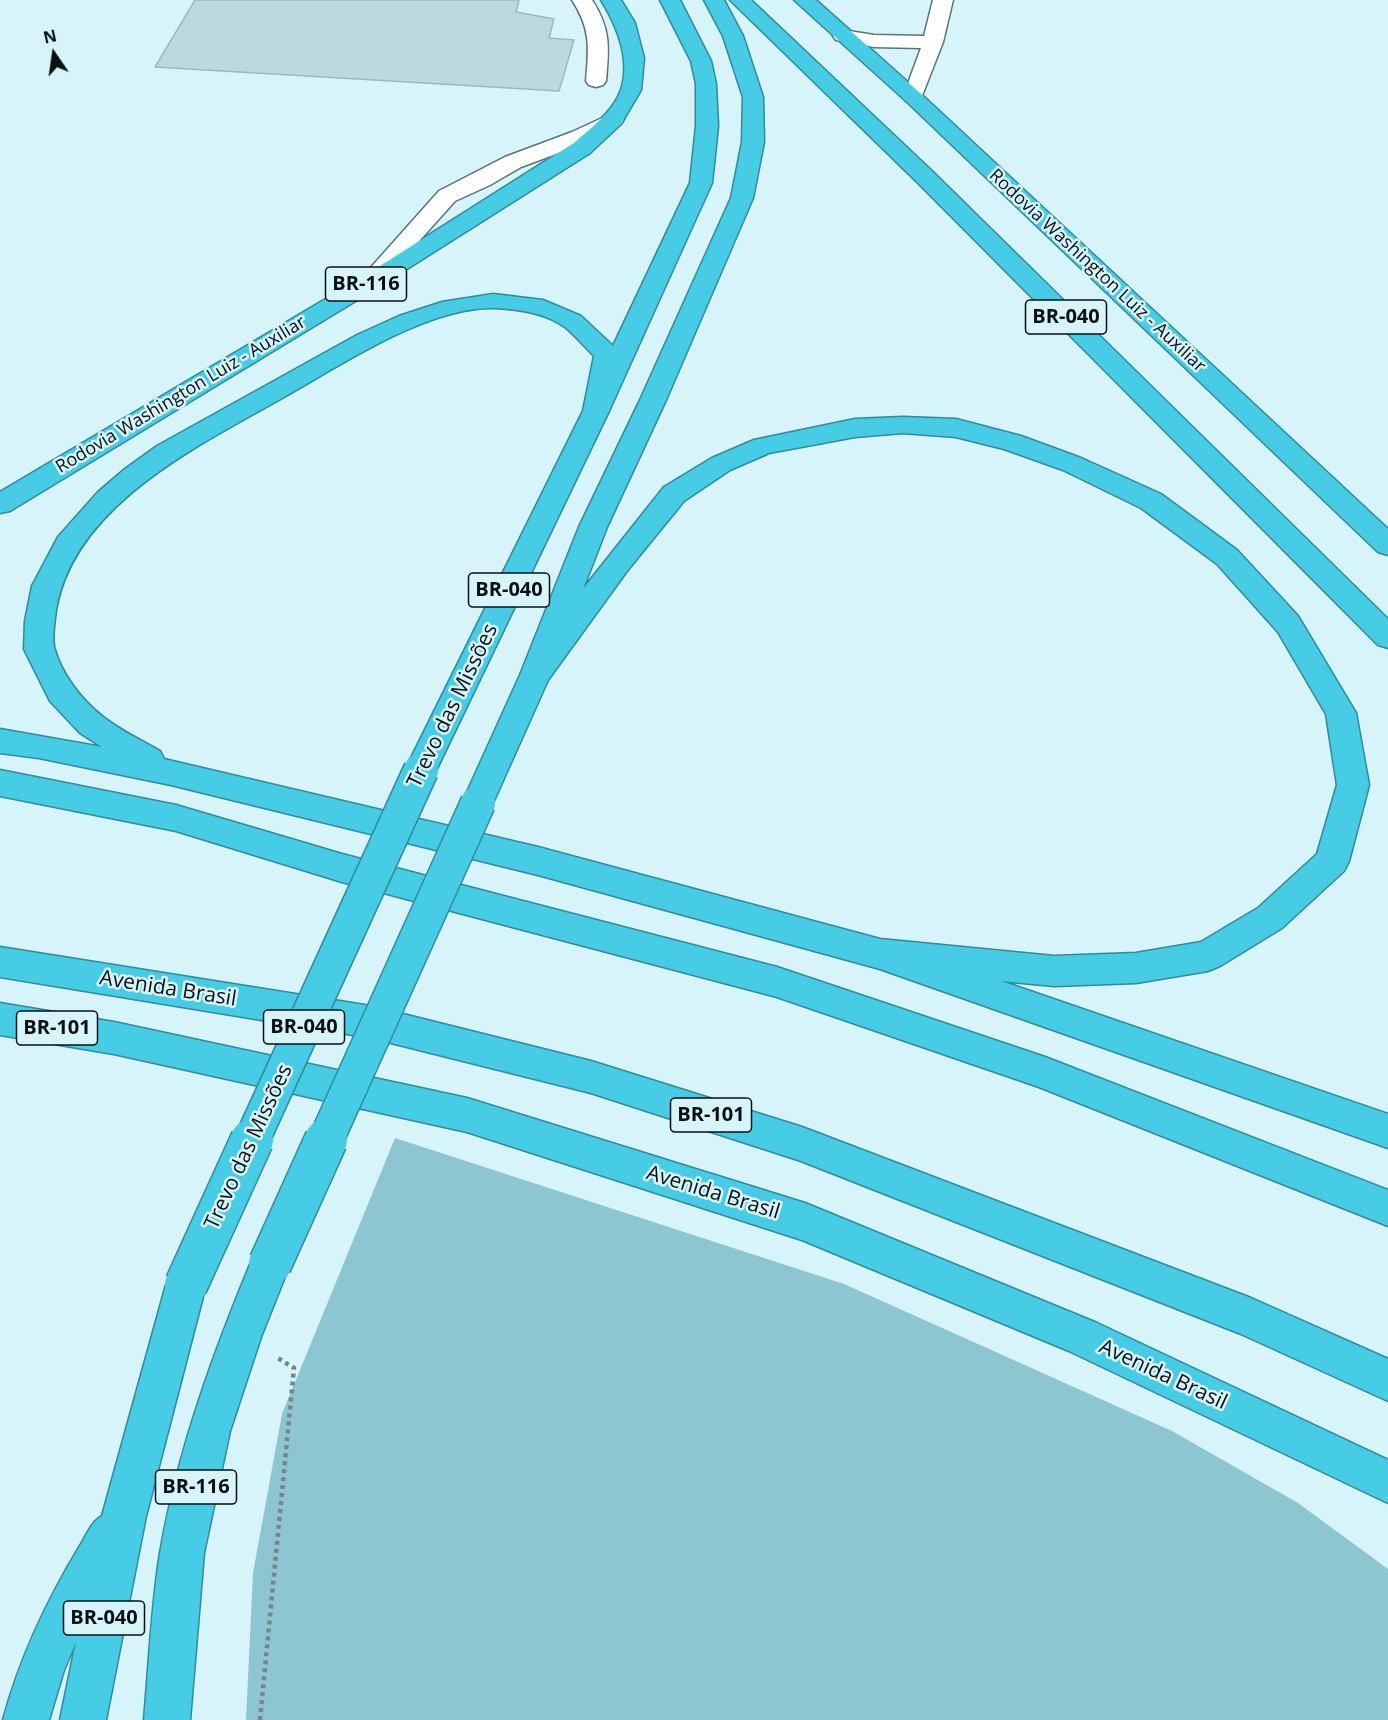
<!DOCTYPE html>
<meta charset="utf-8">
<style>
body{margin:0}
#map{position:relative;width:1388px;height:1720px;overflow:hidden;background:#d6f4fa;font-family:"Open Sans",sans-serif}
canvas{display:block}
.north{position:absolute;left:24px;top:24px;width:60px;height:60px;-webkit-text-stroke:4px #d6f4fa;paint-order:stroke;rotate:347deg;font-size:16px;font-weight:700;line-height:24px;text-align:center;color:#071113}
.north::after{content:'';display:block;margin:auto;width:21px;height:27px;background:#071113;clip-path:polygon(50% 0,100% 100%,50% 72%,0 100%)}
</style>
<div id="map">
<canvas width="1388" height="1720"></canvas>
<div class="north">N</div>
</div>
<script>
const ctx = document.querySelector('canvas').getContext('2d');
ctx.lineJoin = 'round';
function fill(path, color) { ctx.fillStyle = color; ctx.fill(path, 'evenodd'); }
function strokePath(path, color, width, dash) { ctx.strokeStyle = color; ctx.lineWidth = width; ctx.lineCap = dash ? 'butt' : 'round'; ctx.setLineDash(dash || []); ctx.stroke(path); }
function drawText(font, color, halo, rows, align = 'center') {
  ctx.font = font + ' "Open Sans",sans-serif'; ctx.lineWidth = 5; ctx.setLineDash([]); ctx.textBaseline = 'middle'; ctx.strokeStyle = halo; ctx.fillStyle = color; for (const [text, x, y, turn = 0] of rows) {
    ctx.save(); ctx.translate(x, y); ctx.rotate((+turn || 0) * Math.PI / 180); ctx.textAlign = isNaN(turn) ? turn : align; if (halo) ctx.strokeText(text, 0, 0); ctx.fillText(text, 0, 0); ctx.restore();
  }
}
fill(new Path2D(`
 M395 1138 844 1284 1172 1431 1298 1503 1388 1569V1720H246L253 1573 282 1414Z`), '#8dc5d0');
const building = new Path2D(`
 M195 0H519L516 12 554 19 549 38 574 40 559 91 155 67Z`);
fill(building, '#bcd9df');
strokePath(building, '#9cb9bf', 1.5);
const minor = new Path2D(`
 M572 0H592C611 29 609 48 606 81L603 85 596 87 589 85 586 81C589 48 591 29 572 0Z
 M933 0H953L943 42 920 101 913 103 906 101 903 97 921 48 874 47 836 40 833 36 836 32 843 30 874 35 924 36Z
 M613 113 621 114 624 119 621 124 588 142 521 167 490 185 455 201 377 288 369 290 361 288 357 283 439 191 505 157 572 132Z`);
const highway = new Path2D(`
 M601 0H621L635 23 644 58 641 90 621 124 590 153 377 288 10 511 0 513V492L361 278 574 143C591 128 613 112 621 90 631 59 617 26 601 0Z
 M660 0H680L711 61 716 84 718 126 712 183 609 411 432 779 421 782 410 779 405 770 583 411 594 356C585 347 575 335 565 327 545 313 519 309 495 308 428 306 341 365 284 397 200 445 74 504 56 610 55 621 51 639 55 650 62 675 82 700 102 716 119 730 141 740 160 751L164 759 538 847 880 939 1054 956 1136 953 1201 942 1258 908 1317 854 1337 785 1326 714 1278 632 1217 564 1141 508 1063 470 1004 449 956 437 903 433 855 437 769 453 730 470 684 501 627 571 548 680 489 812 478 816 467 812 462 803 520 675 579 527 640 400 731 198 742 142 743 97 723 36 704 0H724L743 36 763 97 764 142 753 198 666 400 607 527 583 589 664 487 712 458 754 440 855 419 903 417 956 419 1021 436 1081 458 1161 494 1237 550 1298 616 1356 713 1369 785 1349 861 1344 871 1282 928 1220 966 1208 971 1136 983 1054 986 1001 981 1388 1114V1148L880 969 538 875 171 785 39 758 0 753V729L102 747 80 733 50 701 24 649 25 621 32 586 58 537 98 492 125 469 157 446 357 335 399 316 442 302 493 294 543 300 581 316 613 346 690 183 696 126V84L691 61Z
 M730 0H751L933 172 1388 619V648L1378 645 917 182Z
 M794 0H816L920 93 1388 529V555L1378 552 906 101Z
 M0 770 176 805 342 854 777 967 1045 1057 1388 1190V1226L1039 1087 777 997 342 882 176 831 0 796Z
 M0 947 371 1006 591 1061 802 1127 1251 1298 1388 1359V1401L1241 1334 801 1161 591 1093 371 1038 0 977Z
 M0 1003 114 1022 467 1098 805 1203 1097 1323 1388 1460V1503L1069 1351 802 1240 467 1132 114 1054 0 1035Z
 M270 1245 284 1250 290 1264 261 1337 230 1431 204 1553 190 1720H144C149 1665 151 1608 160 1553 178 1448 215 1348 256 1250Z
 M186 1265 200 1271 206 1285 146 1516 106 1720H60L76 1642 64 1670 49 1720H3C20 1657 47 1600 81 1544 86 1535 93 1520 102 1516L166 1285 172 1271Z`);
strokePath(minor, '#597379', 3);
strokePath(highway, '#308b9b', 3);
strokePath(new Path2D(`
 M260 1720 294 1368 276 1357`), '#73878b', 4.5, [4, 4]);
fill(minor, '#fff');
fill(highway, '#46cce4');
const highwayBridgeFar1 = new Path2D(`
 M251 1142 421 770
 M325 1142 478 803`);
const highwayBridge = new Path2D(`
 M270 1264 326 1140
 M186 1285 252 1140`);
strokePath(highwayBridgeFar1, '#308b9b', 37, []);
strokePath(highwayBridge, '#308b9b', 45, []);
strokePath(highwayBridgeFar1, '#46cce4', 34);
strokePath(highwayBridge, '#46cce4', 42);
drawText('18px', '#071113', '#d6f4fa', [
 ["Rodovia Washington Luiz - Auxiliar",1097,271,43],
 ["Rodovia Washington Luiz - Auxiliar",181,395,-31]
]);
for (const [x, y, w] of [
 [366,284,81],
 [1066,317,81],
 [509,590,81],
 [304,1027,81],
 [57,1028,81],
 [711,1115,81],
 [196,1487,81],
 [104,1618,81]
]) { const box = new Path2D(); box.roundRect(x - w / 2, y - 17, w, 34, 4.5); ctx.fillStyle = '#d6f4fa'; ctx.fill(box); strokePath(box, '#071113', 1.5); }
drawText('bold 20px', '#071113', null, [
 ["BR-116",366,284],
 ["BR-040",1066,317],
 ["BR-040",509,590],
 ["BR-040",304,1027],
 ["BR-101",57,1028],
 ["BR-101",711,1115],
 ["BR-116",196,1487],
 ["BR-040",104,1618]
]);
drawText('21px', '#071113', '#d6f4fa', [
 ["Trevo das Missões",453,706,-64],
 ["Avenida Brasil",168,989,9],
 ["Trevo das Missões",249,1147,-65],
 ["Avenida Brasil",713,1193,17],
 ["Avenida Brasil",1163,1375,25]
]);
</script>
